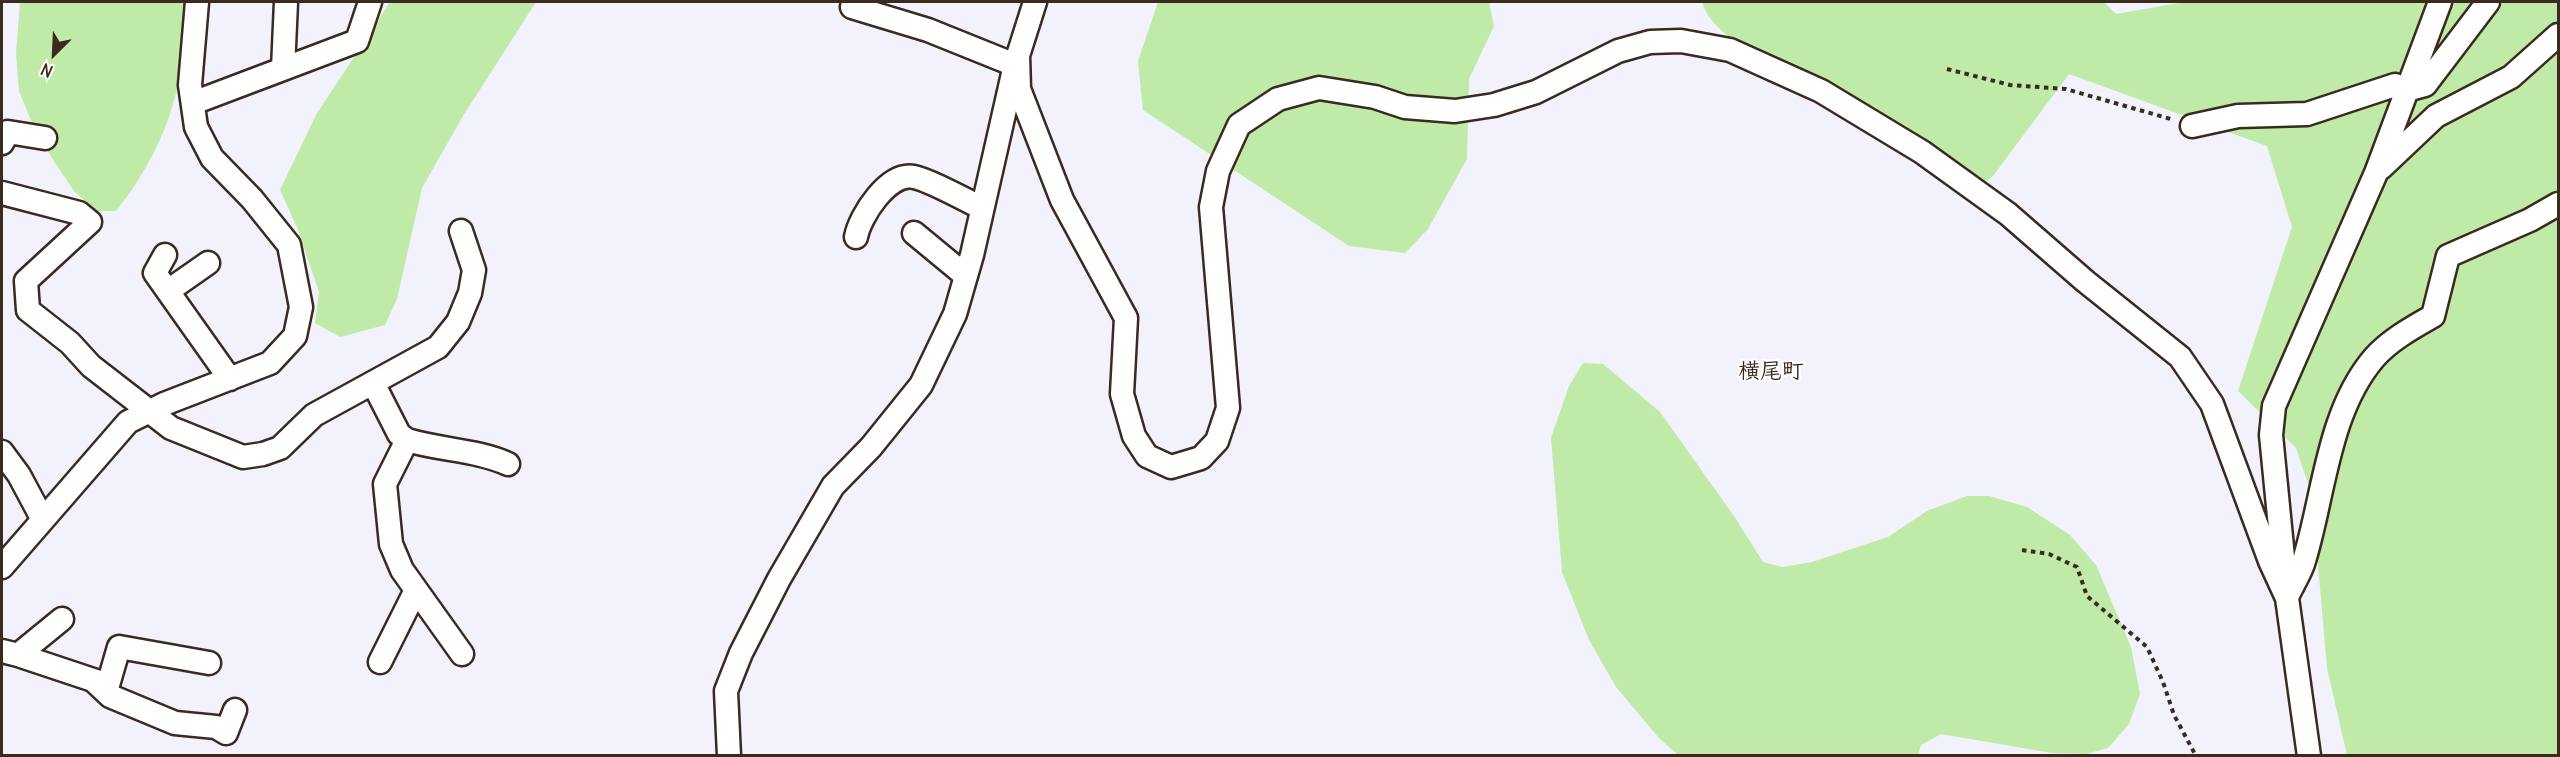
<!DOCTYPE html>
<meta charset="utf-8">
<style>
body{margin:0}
#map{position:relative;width:2560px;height:757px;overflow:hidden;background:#f2f2fc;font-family:Delius,sans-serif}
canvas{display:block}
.frame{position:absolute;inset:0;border:3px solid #3b2a1e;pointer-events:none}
.north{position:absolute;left:24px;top:24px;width:60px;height:60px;-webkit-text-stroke:4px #fff;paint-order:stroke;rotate:204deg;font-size:16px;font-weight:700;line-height:24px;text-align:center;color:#3b2a1e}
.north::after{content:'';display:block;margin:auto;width:21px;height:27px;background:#3b2a1e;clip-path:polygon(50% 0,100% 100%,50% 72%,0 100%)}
</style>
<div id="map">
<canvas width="2560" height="757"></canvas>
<div class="frame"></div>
<div class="north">N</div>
</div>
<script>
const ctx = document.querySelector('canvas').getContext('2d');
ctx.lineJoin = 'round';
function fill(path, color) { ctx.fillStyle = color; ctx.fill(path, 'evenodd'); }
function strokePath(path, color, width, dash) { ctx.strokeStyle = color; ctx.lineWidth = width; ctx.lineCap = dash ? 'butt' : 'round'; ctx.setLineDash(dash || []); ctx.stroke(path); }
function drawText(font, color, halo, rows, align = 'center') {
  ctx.font = font + ' Delius,"Klee One",sans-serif'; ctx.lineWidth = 4.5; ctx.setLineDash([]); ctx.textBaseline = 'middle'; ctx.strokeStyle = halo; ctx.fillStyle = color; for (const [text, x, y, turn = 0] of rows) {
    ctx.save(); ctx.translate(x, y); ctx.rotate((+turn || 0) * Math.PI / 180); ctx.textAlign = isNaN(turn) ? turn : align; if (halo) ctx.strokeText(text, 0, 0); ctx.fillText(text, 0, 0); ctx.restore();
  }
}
fill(new Path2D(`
 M20 2H187C185 26 184 51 180 75 171 125 148 171 116 211H96L74 191 55 163 35 130 19 91 16 53Z
 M390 2H536L463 116 422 188 397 299 385 325 340 337 315 323 319 292 297 227 280 190 316 115Z
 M1158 2H1489L1494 26 1469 79 1467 159 1428 229 1405 253 1349 246 1143 110 1138 61Z
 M1702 2H2104L2116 14 2185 2H2558V755H2347L2327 668 2312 496 2296 448 2238 391 2292 227 2267 146 2069 74 1993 176 1974 190C1937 161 1900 128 1861 102 1819 74 1717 53 1702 2Z
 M1583 363 1603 364 1660 412 1734 516 1763 562 1783 567 1812 562 1888 537 1927 511 1967 496H1989L2027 507 2070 535 2096 565 2131 647 2140 694 2129 724 2108 748 2086 754 2052 753 1941 734 1921 745 1918 755H1678L1659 738 1616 687 1589 640 1562 572 1551 438 1569 386Z`), '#bfeaa7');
const street = new Path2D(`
 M852 7 928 30 1015 65
 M1018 55 1019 89 1062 200 1126 318 1122 394 1134 436 1147 456 1171 467 1201 458 1217 441 1228 408 1211 207 1218 171 1239 125 1278 99 1319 88 1375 97 1405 107 1455 111 1494 105 1536 92 1618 51 1650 42 1681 41 1730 50 1821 91 1922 152 2008 214 2085 281 2180 357 2212 404 2270 561 2287 598
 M283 69 286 2
 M193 103 357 41 370 2
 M2192 126 2238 116 2307 114 2395 85 2407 90 2425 85 2488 2
 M2 143 8 132 45 138
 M2381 168 2436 116 2511 77 2558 35
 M2 193 79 213 90 222 26 281 28 310 70 343 91 366 171 428 243 457 263 454 280 448 314 415 438 347 458 322 470 293 474 270 461 231
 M914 233 966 276
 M856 237C860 216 888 172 914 177 930 180 965 200 982 208
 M165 255 155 273 230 379
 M168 291 208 263
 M373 383 399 434 407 440 385 484 391 544 402 570 462 654
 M407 440C440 450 477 450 508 464
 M2 452 19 475 42 518
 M2 567 128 422 164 404 270 363 295 336 301 307 289 245 252 199 212 158 196 127 190 85 197 2
 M2287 597C2292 586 2299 575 2303 564 2324 498 2327 413 2374 358 2390 340 2412 328 2433 316L2448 256 2530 220 2558 204
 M2 651 18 655 62 619
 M18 655 108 685 119 647 209 663
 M380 662 416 590
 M93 680 110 696 175 723 216 727 226 733 235 710
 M729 756 726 691 741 653 779 579 833 486 871 447 921 385 955 314 972 255 1015 65 1035 2
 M2309 756 2287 598 2271 435 2274 406 2376 173 2440 2`);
strokePath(street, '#3b2a1e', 27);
strokePath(new Path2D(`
 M1947 69 2010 85 2066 89 2174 120
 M2022 550 2049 554 2077 567 2087 596 2147 647 2163 682 2174 715 2196 756`), '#3b2a1e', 4, [4.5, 4.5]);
strokePath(street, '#fff', 22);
drawText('bold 22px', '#3b2a1e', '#fff', [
 ["横尾町",1771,372]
]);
</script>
